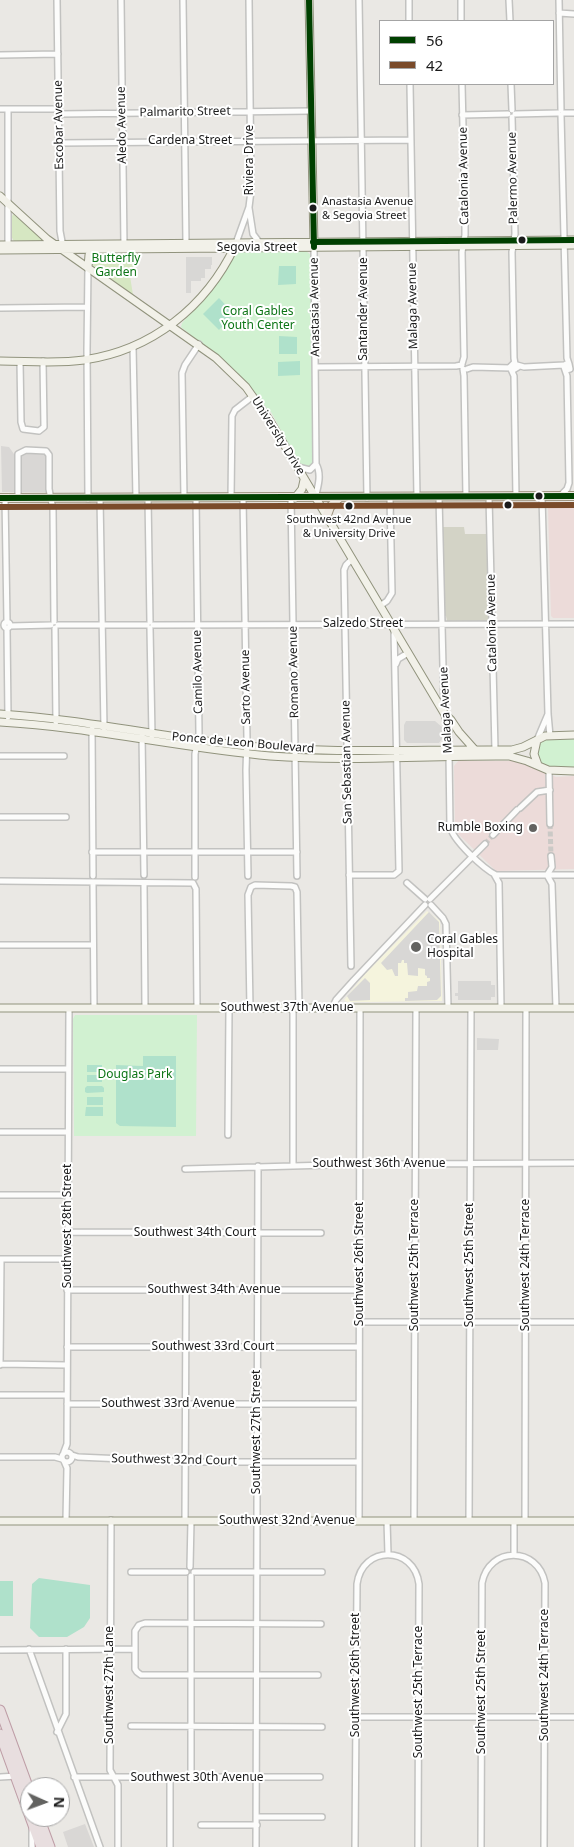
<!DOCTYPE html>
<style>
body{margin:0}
#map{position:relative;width:574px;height:1847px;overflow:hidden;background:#eae8e4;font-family:"Noto Sans",sans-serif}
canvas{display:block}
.legend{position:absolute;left:379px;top:20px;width:175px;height:65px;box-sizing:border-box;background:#fff;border:1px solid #a4a4a4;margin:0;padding:6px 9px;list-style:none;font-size:15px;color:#1b1b1b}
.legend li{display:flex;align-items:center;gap:10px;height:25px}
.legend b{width:25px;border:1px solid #a4a4a4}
.north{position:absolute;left:20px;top:1777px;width:50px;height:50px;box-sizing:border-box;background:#fff;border:1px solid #a4a4a4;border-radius:50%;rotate:92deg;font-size:14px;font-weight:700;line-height:20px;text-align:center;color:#1b1b1b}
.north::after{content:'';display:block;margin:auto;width:18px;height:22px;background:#636361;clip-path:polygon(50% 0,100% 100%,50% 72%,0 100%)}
</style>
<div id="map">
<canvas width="574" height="1847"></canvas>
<ul class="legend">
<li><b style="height:6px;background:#004000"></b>56</li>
<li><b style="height:6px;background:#7a4b2a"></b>42</li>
</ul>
<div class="north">N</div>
</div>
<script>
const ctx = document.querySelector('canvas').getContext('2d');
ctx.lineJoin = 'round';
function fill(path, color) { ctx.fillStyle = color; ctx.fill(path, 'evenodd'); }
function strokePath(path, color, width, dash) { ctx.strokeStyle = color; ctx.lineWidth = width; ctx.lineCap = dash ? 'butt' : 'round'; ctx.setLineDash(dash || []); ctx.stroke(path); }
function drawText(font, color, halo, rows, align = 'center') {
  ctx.font = font + ' "Noto Sans",sans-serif'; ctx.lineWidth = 4; ctx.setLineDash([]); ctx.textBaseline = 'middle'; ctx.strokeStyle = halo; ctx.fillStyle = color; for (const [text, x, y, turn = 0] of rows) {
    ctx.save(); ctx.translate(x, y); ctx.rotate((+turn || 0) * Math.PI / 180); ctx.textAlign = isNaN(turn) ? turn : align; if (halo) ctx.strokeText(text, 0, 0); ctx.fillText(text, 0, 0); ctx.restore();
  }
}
fill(new Path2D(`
 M1 446 9 447 14 454 31 453 45 454 46 492H2Z
 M85 1824 94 1847H68L63 1832Z`), '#d9d7d5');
fill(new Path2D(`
 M551 504H574V618H553L551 616 548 508Z
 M465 759 467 761H514L517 760 556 777 574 776V869L496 871 455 831 454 766 459 760Z`), '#ecdbd9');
fill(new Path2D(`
 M427 911 440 921 442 1001 369 1002H347L344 1000 366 973Z`), '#f5f4dd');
fill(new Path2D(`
 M186 257H212V265H211V269H205V278H201V281H191V293H186Z
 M406 721H435L442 727V739L439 743H407L404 740V725Z
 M429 912 439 922 441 996 437 1000 405 1001V998H408V992L417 991 418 986H427V982L430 981V978H427V976L425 975V969L418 968V976L408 975 407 963H404V960H402L401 963H398V976H395L392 969 387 970 381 963Z
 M365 978 370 983V1000L350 1001 347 996Z
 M458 981H491V985H495V997H491V1000H458V996H455V993H458Z
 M477 1038 499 1039 498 1050H477Z`), '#d8d7d5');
fill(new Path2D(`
 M442 527H464L465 534H487L490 618 487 621 449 622 447 621 446 616 444 615Z`), '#d3d3c6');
fill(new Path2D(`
 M13 214 42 238 41 242H15C9 237 9 221 13 214Z
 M96 251H139V263L134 265 130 276 133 295 91 264V256Z`), '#d6e7c2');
fill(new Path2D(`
 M238 251H306L311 255 314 437 312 455 315 457V462L311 468 300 465 271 412 265 409 208 349 181 327 182 323 213 288 234 255Z
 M574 738V768L543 767 537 759V748L544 739Z
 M75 1015H197L196 1136H74L73 1019Z`), '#d1f1d1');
fill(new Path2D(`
 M279 266H296V284L278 285Z
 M219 298 234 314 219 330 203 314Z
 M279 336 297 337V354H279Z
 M300 361V375L278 376V362Z
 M143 1056H176V1127L120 1126 116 1123V1065L143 1066Z
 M87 1065H102V1072H87Z
 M87 1075H102V1082H87Z
 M87 1086H102L104 1088V1092L87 1093 85 1092V1088Z
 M87 1097H103V1105H87Z
 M86 1107H103V1116H85Z
 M39 1578 90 1585V1618L84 1627 67 1637H39L30 1628 32 1584Z
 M0 1581H13V1616H0Z`), '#afe1cb');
strokePath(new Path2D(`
 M550 824 551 856
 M485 844 493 835`), '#cbc9c6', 5, [5, 2.5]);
const street = new Path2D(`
 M57 0 60 231 63 247
 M121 0 124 246
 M183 0 186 243
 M359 0 367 498
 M409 0V21
 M461 0V21
 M509 0 510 21
 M559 0 561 110
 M559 13 574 14
 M0 55 58 54
 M410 84 417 497
 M462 84 465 214V235L462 252 464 357 462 364
 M511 84 512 110
 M0 109H59
 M564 113H574
 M59 114 311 111
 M515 114 558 113
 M462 115 508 114
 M561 115 567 358 569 364
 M512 117 515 234 512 252 514 358 515 364
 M59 143 411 140
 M249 208 253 234 259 242
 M236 243 249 207 251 191 249 0
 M314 247 316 464C322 474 318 487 315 498
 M8 248V109
 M88 267 87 350 88 499
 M0 308 87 307
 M133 346 136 498
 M20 361 21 422 23 429 39 431 44 427 43 361
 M517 365 524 367 564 365
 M316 367 456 366 462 365
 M463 369 464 376 466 497
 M467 369 473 367 511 368
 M513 370 518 367 514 363 510 367 514 376 516 497
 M298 467 310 470 316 464
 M560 496 567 489 569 483 567 376 564 367 566 364H569L570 369 566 370
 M439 497 444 710
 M489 497 495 750
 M542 497 548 714 550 736
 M5 498 7 622
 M18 498V454L26 450 46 451 49 455V489L53 509 54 622
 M100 498 104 728
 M148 498 150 622
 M184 498 182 373 185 365 199 344
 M231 498 232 416 235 410 253 396
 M243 498 247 739 246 770 248 876
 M291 498 297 876
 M380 606 387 601 392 593 390 498
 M4 625a3 3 0 1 1 6 0a3 3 0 1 1-6 0Z
 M58 625H147
 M153 625 574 624
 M10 626 51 625
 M55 628 56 722
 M150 628 152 736
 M7 629 8 717
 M396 664 398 659 408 653
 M92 729 93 876
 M142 735 144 875
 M537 740 548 714
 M449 755 450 826C452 840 484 869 496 875H574
 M0 756H64
 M549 771 550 824
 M520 808 537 792 550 790
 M0 817H66
 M493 835 517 810
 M92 852H297
 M551 856 552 867 547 875 552 884 556 1008
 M494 874 499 883 501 1008
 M349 875H394L399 871 394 630
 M195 877V754L199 734 196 498
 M0 881 193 883 196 889 197 1008
 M93 882 94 1008
 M144 883 145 1008
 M407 883 425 899
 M430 899 485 844
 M431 905 443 918 446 924 448 1008
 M0 945H93
 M351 966 344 570 346 565 351 560
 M250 1008 248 895 251 887 255 885 291 886 295 887 297 892 299 1008
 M332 1008 336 1000 354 980 425 905
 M0 1069H68
 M0 1132H68
 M228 1135 229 1009
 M293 1165V1008
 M185 1169 365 1164 574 1163
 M0 1195H68
 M68 1232 321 1233
 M0 1259H67
 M67 1290H360
 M359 1322H574
 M67 1347H359
 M0 1364 67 1365
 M0 1365 1 1259
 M0 1395H67
 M67 1404H359
 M62 1457a5 5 0 1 1 10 0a5 5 0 1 1-10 0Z
 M64 1452 67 1444 69 1008
 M72 1455 78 1457 191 1462H359
 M0 1457H55L62 1459
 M64 1461 67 1468 66 1520
 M111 1520 110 1770 118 1785V1847
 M185 1520 186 1290
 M359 1521 360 1008
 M387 1521 388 1554
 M414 1521 416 1008
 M469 1521 471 1008
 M525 1521 526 1008
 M514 1555V1521
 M190 1567 191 1521
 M131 1572H186
 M194 1572H322
 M191 1576V1777
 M29 1649 100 1847
 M0 1650 135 1649
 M318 1675H141L137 1672 135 1669V1631L139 1625 145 1623 321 1624
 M356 1717H574
 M131 1726 322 1727
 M57 1732 66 1714V1649
 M0 1777 17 1776
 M74 1777H320
 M257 1817H322
 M201 1825H257
 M32 1847V1829
 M170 1847V1778
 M256 1847 258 1166
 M355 1847 357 1584C362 1545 414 1545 419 1584L418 1847
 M481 1847 482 1583C489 1546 538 1546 545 1583L544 1847`);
const secondary = new Path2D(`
 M309 0 314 245
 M0 196 47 239 216 358 246 387 270 421 444 713 451 720 459 732 475 750
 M0 245 574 240
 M0 250 574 245
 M88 267 89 255 95 249
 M0 361C27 361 57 364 84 360 152 350 206 307 235 246
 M295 498 302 489 304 480
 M0 714C83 719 165 738 247 746 335 754 424 749 512 750L523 747 545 736 574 735
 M445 715 448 728V749
 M0 722C91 727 180 748 270 756 350 762 429 755 509 756L527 761 548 770 574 771
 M537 740 534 754 538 765
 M0 1008H574
 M0 1521H574`);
const primary = new Path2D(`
 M0 498 574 496
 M326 518 330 507 339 498`);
const highway = new Path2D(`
 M0 1710 30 1792
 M0 1734 30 1817
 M30 1817 41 1847
 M39 1817 50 1847`);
strokePath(street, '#c2c2c0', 8);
strokePath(secondary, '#91937d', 9);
strokePath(primary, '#9f9581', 10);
strokePath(highway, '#be9da6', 11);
strokePath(street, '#fcfcfb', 5);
strokePath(secondary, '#f2f1e9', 7);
strokePath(primary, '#efeae3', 8);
strokePath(highway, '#e8dedf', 9);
strokePath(new Path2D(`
 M309 0 314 247
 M313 242 574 240
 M0 498 574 496`), '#004000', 6);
strokePath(new Path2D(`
 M0 507 574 505`), '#7a4b2a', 6);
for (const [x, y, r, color] of [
 [313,208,4.5,"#1b1b1b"],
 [522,240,4.5,"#1b1b1b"],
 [539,496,4.5,"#1b1b1b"],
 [508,505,4.5,"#1b1b1b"],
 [349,506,4.5,"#1b1b1b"],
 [533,828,5,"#636361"],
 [416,947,6,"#636361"]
]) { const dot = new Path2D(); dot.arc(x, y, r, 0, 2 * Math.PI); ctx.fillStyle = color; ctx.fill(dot); strokePath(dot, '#fff', 2); }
drawText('11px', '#1b1b1b', '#fff', [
 ["Anastasia Avenue",322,202],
 ["& Segovia Street",322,216],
 ["Southwest 42nd Avenue",349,520,"center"],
 ["& University Drive",349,534,"center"]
], 'left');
drawText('12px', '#1b1b1b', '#fff', [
 ["Palmarito Street",185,112,-1],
 ["Escobar Avenue",59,125,-91],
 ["Aledo Avenue",122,125,-91],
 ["Cardena Street",190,141],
 ["Riviera Drive",250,160,-90],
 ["Catalonia Avenue",464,176,-91],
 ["Palermo Avenue",513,178,-91],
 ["Segovia Street",257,248],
 ["Malaga Avenue",413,306,-91],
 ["Anastasia Avenue",315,307,-91],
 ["Santander Avenue",364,309,-90],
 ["University Drive",278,436,58],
 ["Catalonia Avenue",492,623,-91],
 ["Salzedo Street",363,624],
 ["Camilo Avenue",198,672,-91],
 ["Romano Avenue",294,672,-91],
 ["Sarto Avenue",246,687,-91],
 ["Malaga Avenue",446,710,-93],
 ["Ponce de Leon Boulevard",243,743,5],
 ["San Sebastian Avenue",347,762,-91],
 ["Southwest 37th Avenue",287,1008],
 ["Southwest 36th Avenue",379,1164],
 ["Southwest 28th Street",68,1226,-90],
 ["Southwest 34th Court",195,1233],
 ["Southwest 26th Street",360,1264,-90],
 ["Southwest 25th Terrace",415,1265,-90],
 ["Southwest 25th Street",470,1265,-90],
 ["Southwest 24th Terrace",526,1265,-90],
 ["Southwest 34th Avenue",214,1290],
 ["Southwest 33rd Court",213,1347],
 ["Southwest 33rd Avenue",168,1404],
 ["Southwest 27th Street",257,1432,-90],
 ["Southwest 32nd Court",174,1460,1],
 ["Southwest 32nd Avenue",287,1521],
 ["Southwest 26th Street",356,1675,-90],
 ["Southwest 24th Terrace",545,1675,-90],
 ["Southwest 27th Lane",110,1685,-90],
 ["Southwest 25th Terrace",419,1692,-90],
 ["Southwest 25th Street",482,1692,-90],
 ["Southwest 30th Avenue",197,1778]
]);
drawText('12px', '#0d7516', '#fff', [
 ["Butterfly",116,259],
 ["Garden",116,273],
 ["Coral Gables",258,312],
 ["Youth Center",258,326],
 ["Douglas Park",135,1075]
]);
drawText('12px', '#1b1b1b', '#fff', [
 ["Rumble Boxing",523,828],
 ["Coral Gables",427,940,"left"],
 ["Hospital",427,954,"left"]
], 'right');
</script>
